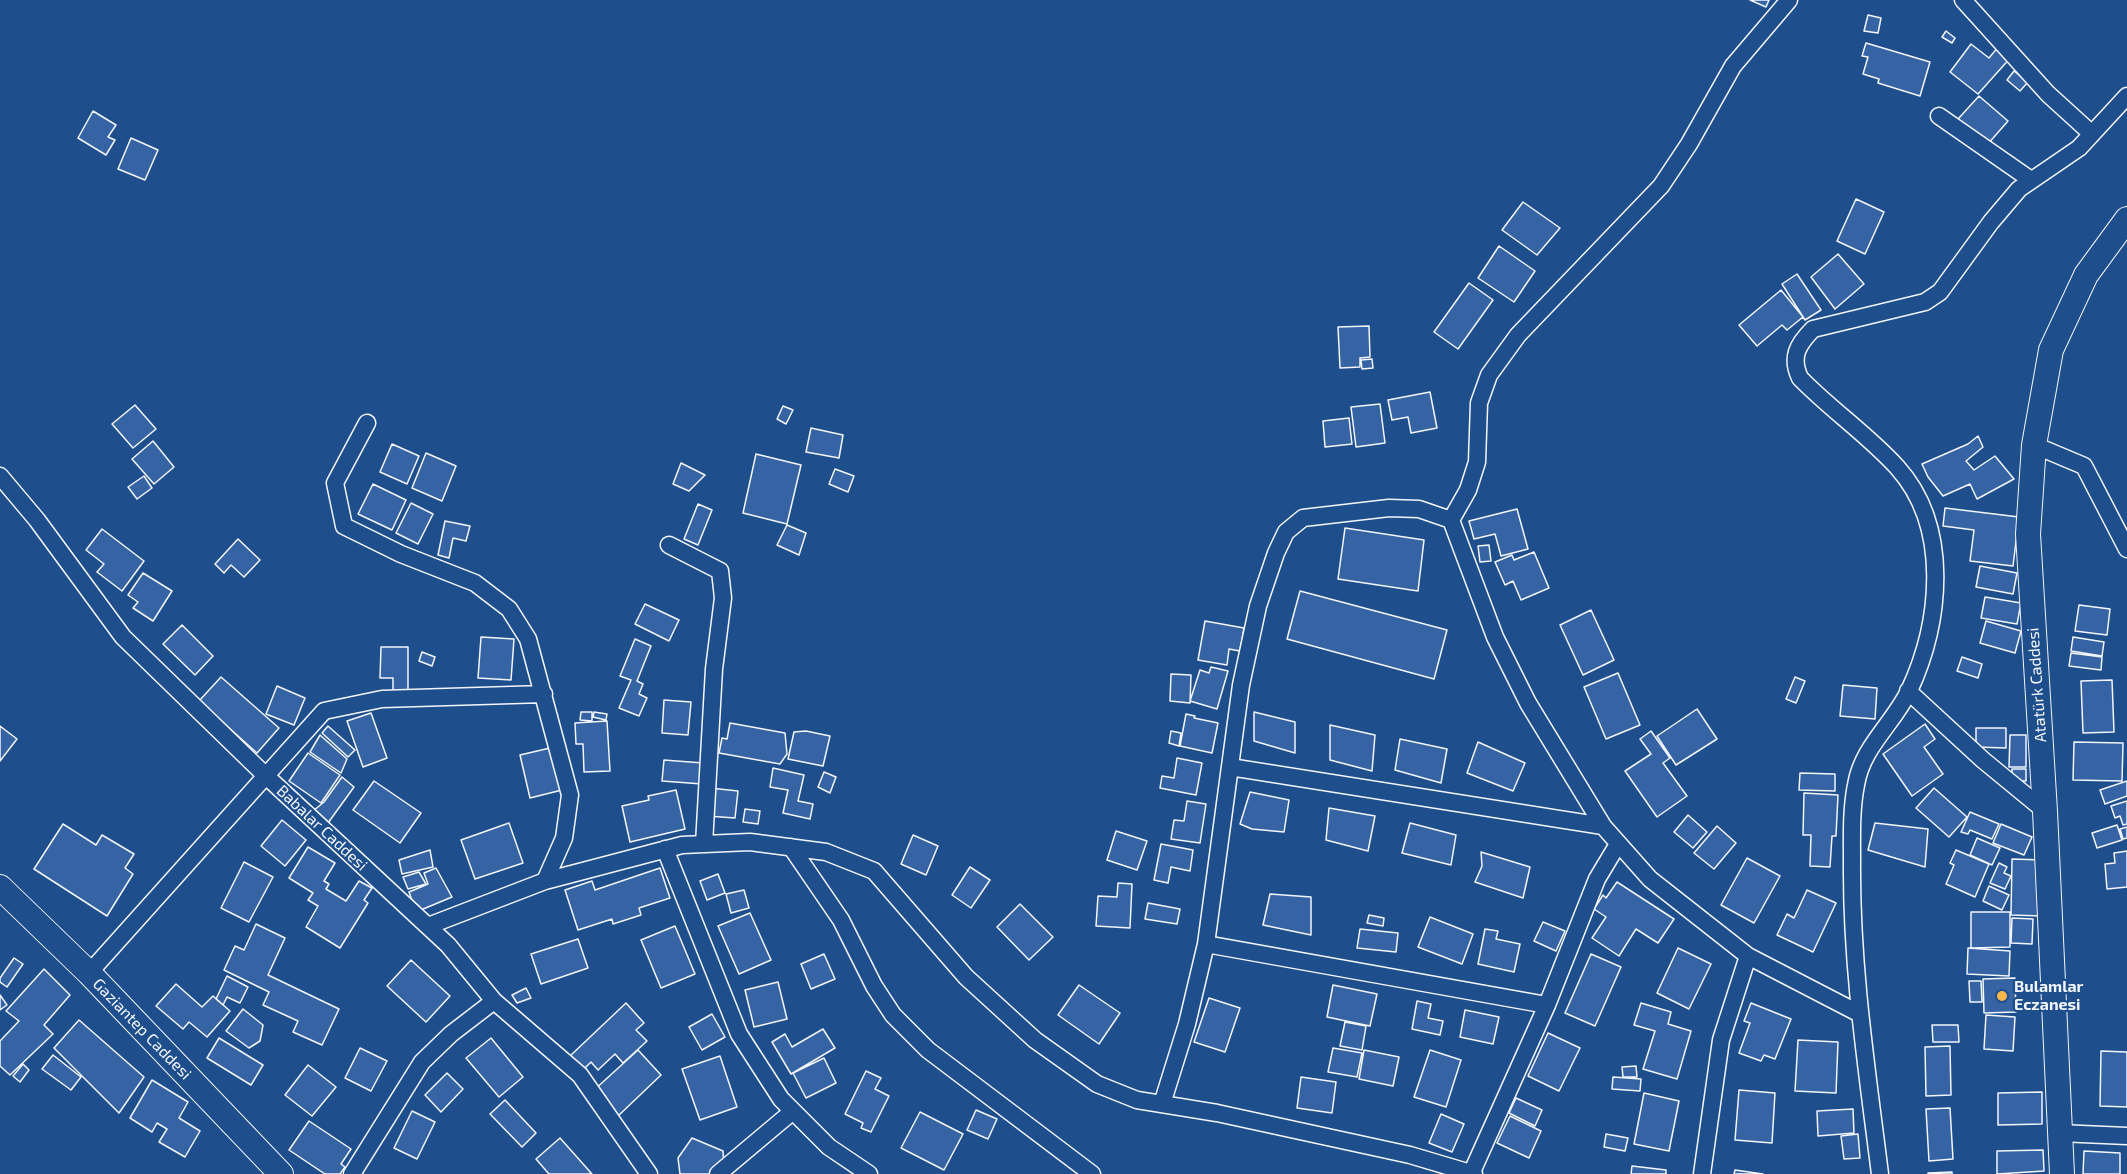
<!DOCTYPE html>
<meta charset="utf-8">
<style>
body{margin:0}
canvas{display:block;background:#1f4e8c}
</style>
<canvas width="2127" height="1174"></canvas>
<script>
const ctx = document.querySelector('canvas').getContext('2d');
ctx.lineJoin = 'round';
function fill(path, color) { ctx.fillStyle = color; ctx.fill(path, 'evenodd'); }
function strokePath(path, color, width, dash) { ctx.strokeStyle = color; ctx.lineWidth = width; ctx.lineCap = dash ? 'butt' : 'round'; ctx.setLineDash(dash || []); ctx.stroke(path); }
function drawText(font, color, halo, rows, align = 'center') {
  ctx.font = font + ' "Exo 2",sans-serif'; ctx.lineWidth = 4.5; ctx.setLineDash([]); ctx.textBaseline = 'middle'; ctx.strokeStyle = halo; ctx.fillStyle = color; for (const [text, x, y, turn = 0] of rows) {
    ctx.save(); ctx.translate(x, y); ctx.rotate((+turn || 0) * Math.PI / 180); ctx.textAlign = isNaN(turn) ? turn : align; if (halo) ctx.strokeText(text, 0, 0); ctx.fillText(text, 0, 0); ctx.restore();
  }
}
const building = new Path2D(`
 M1750 0H1769L1766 7Z
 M1868 15 1881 18 1878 33 1864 31Z
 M1946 31 1955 38 1952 43 1942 37Z
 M1866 43 1930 62 1920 96 1878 83 1879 79 1863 74 1868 57 1862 56Z
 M1971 44 1989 58 1999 46 2012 56 1978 94 1950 72Z
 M2014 71 2028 82 2020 91 2007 80Z
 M1979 96 2008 121 1987 145 1958 119Z
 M93 111 116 125 108 137 115 140 106 155 78 138Z
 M131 138 158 150 145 180 118 169Z
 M1856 199 1884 212 1865 254 1837 241Z
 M1523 202 1560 228 1537 255 1502 230Z
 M1499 246 1535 271 1514 302 1478 278Z
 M1838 254 1864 284 1835 309 1811 277Z
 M1797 274 1821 310 1805 320 1782 284Z
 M1469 283 1493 300 1458 349 1434 332Z
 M1781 290 1803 317 1787 330 1782 325 1757 346 1739 325Z
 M1369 326 1370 357 1360 358V367L1340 368 1338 327Z
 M1372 359 1373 368 1362 369 1361 360Z
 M1430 392 1437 428 1411 433 1408 417 1392 420 1388 400Z
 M1380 404 1385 443 1356 447 1351 407Z
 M135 405 156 429 133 448 112 424Z
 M783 406 793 410 786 424 777 419Z
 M1349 418 1352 444 1325 447 1323 421Z
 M811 428 843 435 839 458 806 452Z
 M1978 436 1983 447 1966 461 1974 470 1995 456 2014 479 1977 499 1970 484 1943 496 1928 477 1922 464 1968 444Z
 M153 441 174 467 154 484 132 459Z
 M392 444 419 456 407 484 380 472Z
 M426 453 456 466 442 501 412 488Z
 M756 454 801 465 787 524 743 513Z
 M681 463 705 475 689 491 673 484Z
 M835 469 854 476 848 492 829 484Z
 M144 476 152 488 137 499 128 487Z
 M373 484 406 500 392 530 358 514Z
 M411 503 433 514 418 544 396 533Z
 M698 504 712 510 698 545 684 539Z
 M1945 508 2019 517 2013 566 1970 561 1974 530 1943 526Z
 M1517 509 1528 549 1501 556 1495 534 1474 539 1469 521Z
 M445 521 470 526 466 541 453 538 449 558 438 555Z
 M787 525 806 533 799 555 777 545Z
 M1345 528 1424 540 1418 591 1338 579Z
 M102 529 144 561 122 591 97 572 104 564 86 550Z
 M238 539 260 560 244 577 231 565 224 573 215 564Z
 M1489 545 1491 561 1480 562 1478 546Z
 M1534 552 1549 588 1521 600 1513 581 1505 585 1495 562 1512 555 1514 560Z
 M1980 566 2017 573 2013 594 1976 587Z
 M143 573 172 591 153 621 133 608 138 602 128 595Z
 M1300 591 1447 630 1434 679 1287 639Z
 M1985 597 2021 603 2017 624 1981 618Z
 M645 604 679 620 669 641 635 624Z
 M2079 605 2110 609 2107 635 2075 631Z
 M1591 610 1614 660 1583 675 1560 625Z
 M1205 621 1244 628 1240 651 1229 649 1227 665 1198 660Z
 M1986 621 2021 631 2015 653 1980 643Z
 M182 625 213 656 195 675 163 644Z
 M481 637 514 639 511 680 478 678Z
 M2073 637 2104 642 2102 656 2071 651Z
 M635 639 651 646 637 681 643 684 639 694 647 698 639 716 619 708 631 680 620 676Z
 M381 647H408V693H393V678H380Z
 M422 652 435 657 432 666 419 661Z
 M2071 653 2102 657 2101 670 2069 666Z
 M1962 657 1982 664 1978 678 1957 671Z
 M1211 667 1228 671 1217 709 1190 701 1200 670 1209 673Z
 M1618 673 1640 725 1606 739 1584 687Z
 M1171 674 1191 675 1190 703 1170 701Z
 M221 677 279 728 257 753 199 701Z
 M1795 677 1805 681 1796 703 1786 699Z
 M2112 680 2114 732 2083 733 2081 681Z
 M1843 685 1877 688 1875 719 1840 716Z
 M277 686 305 698 294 725 266 714Z
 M664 700 691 702 688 735 662 733Z
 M1697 709 1717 739 1676 765 1657 736Z
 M581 712H592V721L580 720Z
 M594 712 607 714 606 720 593 717Z
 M1254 712 1295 722V753L1254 741Z
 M371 713 387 758 363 767 347 721Z
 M1186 714 1195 716 1194 718 1218 723 1212 753 1180 746Z
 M607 721 610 771 584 772 583 744H576L575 723Z
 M730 723 785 733 787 754 780 764 719 753 722 738 727 739Z
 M1925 724 1935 739 1924 747 1943 774 1912 796 1883 754Z
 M1330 725 1375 735 1372 771 1330 760Z
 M0 726 17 739 0 761Z
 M328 726 355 750 348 757 322 733Z
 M1976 728H2006V748L1976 747Z
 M806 731 830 736 823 766 788 759 794 732Z
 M1171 731 1181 733 1179 746 1169 743Z
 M1651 731 1670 758 1663 763 1687 796 1657 817 1625 771 1651 754 1640 739Z
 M320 735 347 759 341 773 310 752Z
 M2010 735H2026V767H2009Z
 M1400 739 1447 749 1441 783 1395 770Z
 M1478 742 1525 763 1513 791 1467 773Z
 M2074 742 2123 743 2122 781 2073 780Z
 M550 748 562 790 530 798 520 755Z
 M308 753 340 775 321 803 289 781Z
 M1177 758 1202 763 1196 795 1160 788 1162 776 1174 778Z
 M664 760 703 763 702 784 662 781Z
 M773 768 804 775 798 801 813 804 810 819 783 813 788 790 770 787Z
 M2012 769H2026V781H2012Z
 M824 772 836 777 830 793 818 787Z
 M1800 773 1835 774V791L1799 790Z
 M342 777 354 787 328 823 313 811 324 802Z
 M374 781 421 813 400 843 353 810Z
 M2127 781V796L2105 804 2100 790Z
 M710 788 738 791 735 818 707 816Z
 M1934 788 1967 817 1949 837 1916 808Z
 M676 790 685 829 630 842 622 806 649 800 648 796Z
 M1250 792 1289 800 1284 832 1252 829 1240 824Z
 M1804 793 1838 795 1836 836H1832L1830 867 1810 866 1811 835H1803Z
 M1187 801 1206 804 1200 843 1171 839 1174 820 1184 821Z
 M2127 801V824L2123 825 2120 816 2115 818 2111 806Z
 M1329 808 1375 816 1368 851 1326 840Z
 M745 809 760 811 758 824 743 822Z
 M1970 812 1999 824 1992 839 1970 830 1968 834 1961 832Z
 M1688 815 1707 832 1693 848 1674 832Z
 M282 820 306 840 285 866 261 846Z
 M509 823 523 863 475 879 461 840Z
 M1410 823 1456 835 1451 865 1402 853Z
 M1875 823 1928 829 1925 867 1868 850Z
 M63 824 96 845 102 835 134 854 125 868 133 874 107 916 34 869Z
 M2001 824 2032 837 2024 855 1993 843Z
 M2117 825 2122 840 2097 848 2092 833Z
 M1717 826 1736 843 1714 869 1694 853Z
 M2127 827V838L2123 839 2120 829Z
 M1116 831 1147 841 1137 870 1107 860Z
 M913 835 938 846 926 875 901 864Z
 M1977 838 2000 848 1992 865 1970 855Z
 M1161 844 1193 850 1190 871 1171 867 1168 883 1154 880Z
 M308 847 335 863 324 881 329 884 326 889 346 901 359 881 372 888 364 900 368 903 340 948 306 927 318 906 308 900 313 893 289 878Z
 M430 850 433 867 402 874 399 860Z
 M1956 850 1989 864 1975 897 1946 884 1954 865 1950 863Z
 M2127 851V887L2107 889 2105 864 2115 863 2114 853Z
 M1481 852 1530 867 1523 898 1475 882 1482 866Z
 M1747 858 1780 876 1754 923 1721 905Z
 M2012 859 2043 860 2042 916 2011 915Z
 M244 862 273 877 249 922 221 908Z
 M1999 863 2007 867 2004 873 2011 876 2005 889 1990 883Z
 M970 867 990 880 971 908 952 895Z
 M436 868 452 897 416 912 409 892 428 884 424 873Z
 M660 868 670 898 639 908 641 915 613 924 612 919 578 930 565 890 592 881 595 890Z
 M419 872 426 884 408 889 403 877Z
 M718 874 725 893 707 900 700 881Z
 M1617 882 1674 919 1658 943 1636 929 1619 956 1592 938 1606 917 1594 909 1603 895 1606 898Z
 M1118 883 1132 884 1130 928 1096 926 1098 896 1117 897Z
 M1989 886 2009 895 2002 910 1983 901Z
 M744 890 749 908 731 913 726 894Z
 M1807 890 1836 903 1813 952 1777 935 1787 914 1794 918Z
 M1270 894 1311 897V935L1263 925Z
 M1148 903 1180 909 1177 924 1145 919Z
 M1020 904 1053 937 1029 960 997 927Z
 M1971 912H2010V947L1971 948Z
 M750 913 771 960 739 974 718 926Z
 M1369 915 1384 918 1383 926 1367 923Z
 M1430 917 1473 934 1462 964 1418 947Z
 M2012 918 2033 919 2032 944 2011 943Z
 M1543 922 1565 931 1556 951 1534 941Z
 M256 924 285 938 268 975 339 1009 322 1045 293 1032 298 1021 263 1005 269 992 224 970 235 946 244 950Z
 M675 926 695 974 661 988 641 940Z
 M1360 929 1398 933 1396 952 1357 948Z
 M1485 929 1498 931 1496 939 1520 944 1514 972 1478 964Z
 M578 939 588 968 541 984 531 954Z
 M1678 948 1711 964 1689 1009 1657 993Z
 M1968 948 2010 951 2009 976 1967 974Z
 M824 954 835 979 811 989 801 964Z
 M1591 954 1621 967 1595 1026 1565 1013Z
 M14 958 23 964 7 987 0 982V978Z
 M411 960 450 996 426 1022 387 986Z
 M44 969 70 995 44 1025 53 1034 10 1075 0 1066V1041L19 1021 6 1011Z
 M227 976 248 987 240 1003 227 997 223 1005 216 999Z
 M2015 978 2016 1012 1984 1013 1983 979Z
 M1969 981H1981L1982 1002H1970Z
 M778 982 787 1019 754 1027 745 990Z
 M176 984 202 1007 213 996 230 1011 207 1037 189 1022 183 1029 156 1006Z
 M1079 985 1120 1013 1099 1044 1058 1015Z
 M1333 985 1377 994 1370 1026 1327 1017Z
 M526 988 531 998 517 1003 512 995Z
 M0 995 7 1005 0 1010Z
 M1209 998 1240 1008 1225 1052 1194 1042Z
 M1417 1001 1431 1004 1428 1018 1443 1021 1440 1035 1412 1029Z
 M626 1003 644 1023 636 1030 647 1041 623 1063 615 1054 598 1070 591 1062 583 1070 570 1056Z
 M1641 1003 1671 1012 1668 1024 1691 1031 1677 1079 1643 1069 1655 1031 1634 1025Z
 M1751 1003 1791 1019 1775 1059 1764 1055 1761 1061 1739 1053 1750 1023 1744 1021Z
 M243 1009 263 1025 260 1041 249 1048 226 1031Z
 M1465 1010 1499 1017 1493 1044 1460 1037Z
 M712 1014 725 1037 702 1050 689 1027Z
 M1986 1015 2015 1017 2013 1051 1984 1049Z
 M79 1020 144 1077 119 1113 54 1048Z
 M1345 1022 1366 1026 1362 1050 1340 1046Z
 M1932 1025H1958L1959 1042H1933Z
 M823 1029 835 1048 791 1074 772 1042 785 1034 792 1047Z
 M1548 1033 1580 1048 1559 1091 1528 1076Z
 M219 1038 263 1065 251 1085 207 1058Z
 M491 1038 523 1077 499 1097 466 1058Z
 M1798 1040 1838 1042 1836 1093 1795 1091Z
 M1950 1046 1951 1095 1926 1096 1925 1047Z
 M360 1048 387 1061 371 1091 345 1078Z
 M1333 1048 1362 1053 1357 1077 1328 1072Z
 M638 1050 661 1075 617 1117 593 1091Z
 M1364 1050 1399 1057 1393 1086 1359 1079Z
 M1430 1050 1461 1060 1446 1107 1414 1097Z
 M2101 1051 2127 1052V1107L2100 1106Z
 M53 1055 81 1077 71 1090 42 1069Z
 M720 1056 737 1107 700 1120 682 1069Z
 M824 1058 836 1083 806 1098 793 1073Z
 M23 1064 29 1070 20 1082 13 1076Z
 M308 1065 336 1087 312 1116 285 1095Z
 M1636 1066 1637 1077H1623L1622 1067Z
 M866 1071 881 1078 875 1089 889 1096 871 1132 861 1128 863 1123 845 1114Z
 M447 1073 463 1089 441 1112 425 1095Z
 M1301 1077 1336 1082 1332 1113 1297 1108Z
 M1613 1077 1641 1079 1640 1091 1612 1089Z
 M152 1080 188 1102 179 1118 200 1131 185 1157 159 1142 167 1129 157 1123 152 1132 130 1118Z
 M1739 1090 1775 1093 1772 1143 1735 1140Z
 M2042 1092V1124L1998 1125V1093Z
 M1644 1093 1679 1101 1669 1151 1634 1144Z
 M1516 1098 1542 1110 1535 1126 1509 1113Z
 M505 1100 536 1133 522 1147 490 1114Z
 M1950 1108 1953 1159 1929 1161 1926 1109Z
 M1853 1109 1854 1133 1818 1136 1817 1111Z
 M976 1110 997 1119 988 1139 967 1130Z
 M412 1111 435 1122 417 1159 394 1148Z
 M920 1112 963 1134 944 1170 901 1148Z
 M1441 1114 1464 1124 1452 1152 1429 1143Z
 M1510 1116 1541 1131 1529 1158 1497 1143Z
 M309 1121 351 1149 341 1164 345 1167 340 1174H325L289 1150Z
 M1606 1134 1628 1138 1625 1151 1604 1147Z
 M1858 1134 1860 1158 1844 1159 1841 1136Z
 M560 1138 592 1174H549L536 1159Z
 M692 1138 723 1151 724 1166 712 1174H680L678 1158Z
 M2043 1150 2044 1171 1997 1174V1151Z
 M2084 1151 2120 1153V1174H2083Z
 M1632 1166 1666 1170V1174H1631Z
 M1735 1170 1763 1174H1734Z
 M1952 1172V1174H1928V1173Z`);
fill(building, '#3563a3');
strokePath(building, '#f2f6ff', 1.5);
const minor = new Path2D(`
 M1789 0 1733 66 1689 144 1661 186 1518 335 1489 375 1479 403 1477 462 1468 490 1451 520 1495 637 1528 703 1603 826 1650 879 1748 956 1860 1014
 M1963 0 2048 94 2092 134
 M1939 116 2031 180
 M367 423 335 483 344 526 401 554 475 583 509 609 528 639 570 795 564 838 545 881
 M2034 445 2084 466 2127 549
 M0 476 37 520 123 637 265 775 448 945 494 1001 580 1075 649 1174
 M669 545 720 571 723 598 714 669 704 844
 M1908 691 1983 760 2045 811
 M1230 767 1603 826
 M791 847 841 920 874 986 893 1015 928 1050 1092 1174
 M665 849 739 1034 781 1099 829 1147 869 1174
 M428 926 545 881 682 845 750 842 826 852 874 871 966 977 1035 1040 1097 1084 1137 1100 1217 1113 1410 1155 1474 1174
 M1206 944 1547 1005
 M89 973 324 711 382 699 544 694
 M1162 1104 1187 1024 1206 944 1241 685 1258 606 1276 553 1286 532 1303 518 1389 508 1419 509 1451 520
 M2059 1133 2127 1136
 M352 1174 422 1062 451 1034 494 1001
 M718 1174 793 1111
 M1471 1174 1547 1005 1597 879 1618 844
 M1702 1174 1721 1040 1748 956
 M1880 1174C1867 1070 1851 967 1852 862 1852 836 1851 810 1856 785 1862 747 1893 724 1909 691 1941 622 1951 527 1897 467 1868 435 1830 409 1800 378 1790 357 1798 344 1813 329L1925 302 1940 292 1991 222 2019 189 2079 148 2127 96`);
const secondary = new Path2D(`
 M0 887 89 973 281 1174
 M2062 1174 2045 811 2028 534 2034 445 2051 350 2086 275 2127 219`);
strokePath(minor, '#f2f6ff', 19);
strokePath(secondary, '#f2f6ff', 26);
strokePath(minor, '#1f4e8c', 16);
strokePath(secondary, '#1f4e8c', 24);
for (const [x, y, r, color] of [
 [2002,996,6,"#ffb74d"]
]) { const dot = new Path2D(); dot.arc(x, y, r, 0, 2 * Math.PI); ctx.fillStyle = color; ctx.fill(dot); strokePath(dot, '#1f4e8c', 2); }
drawText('16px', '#f2f6ff', '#1f4e8c', [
 ["Atatürk Caddesi",2037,685,-94],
 ["Babalar Caddesi",322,828,43],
 ["Gaziantep Caddesi",142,1029,46]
]);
drawText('bold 16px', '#f2f6ff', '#1f4e8c', [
 ["Bulamlar",2014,987],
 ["Eczanesi",2014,1005]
], 'left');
</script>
